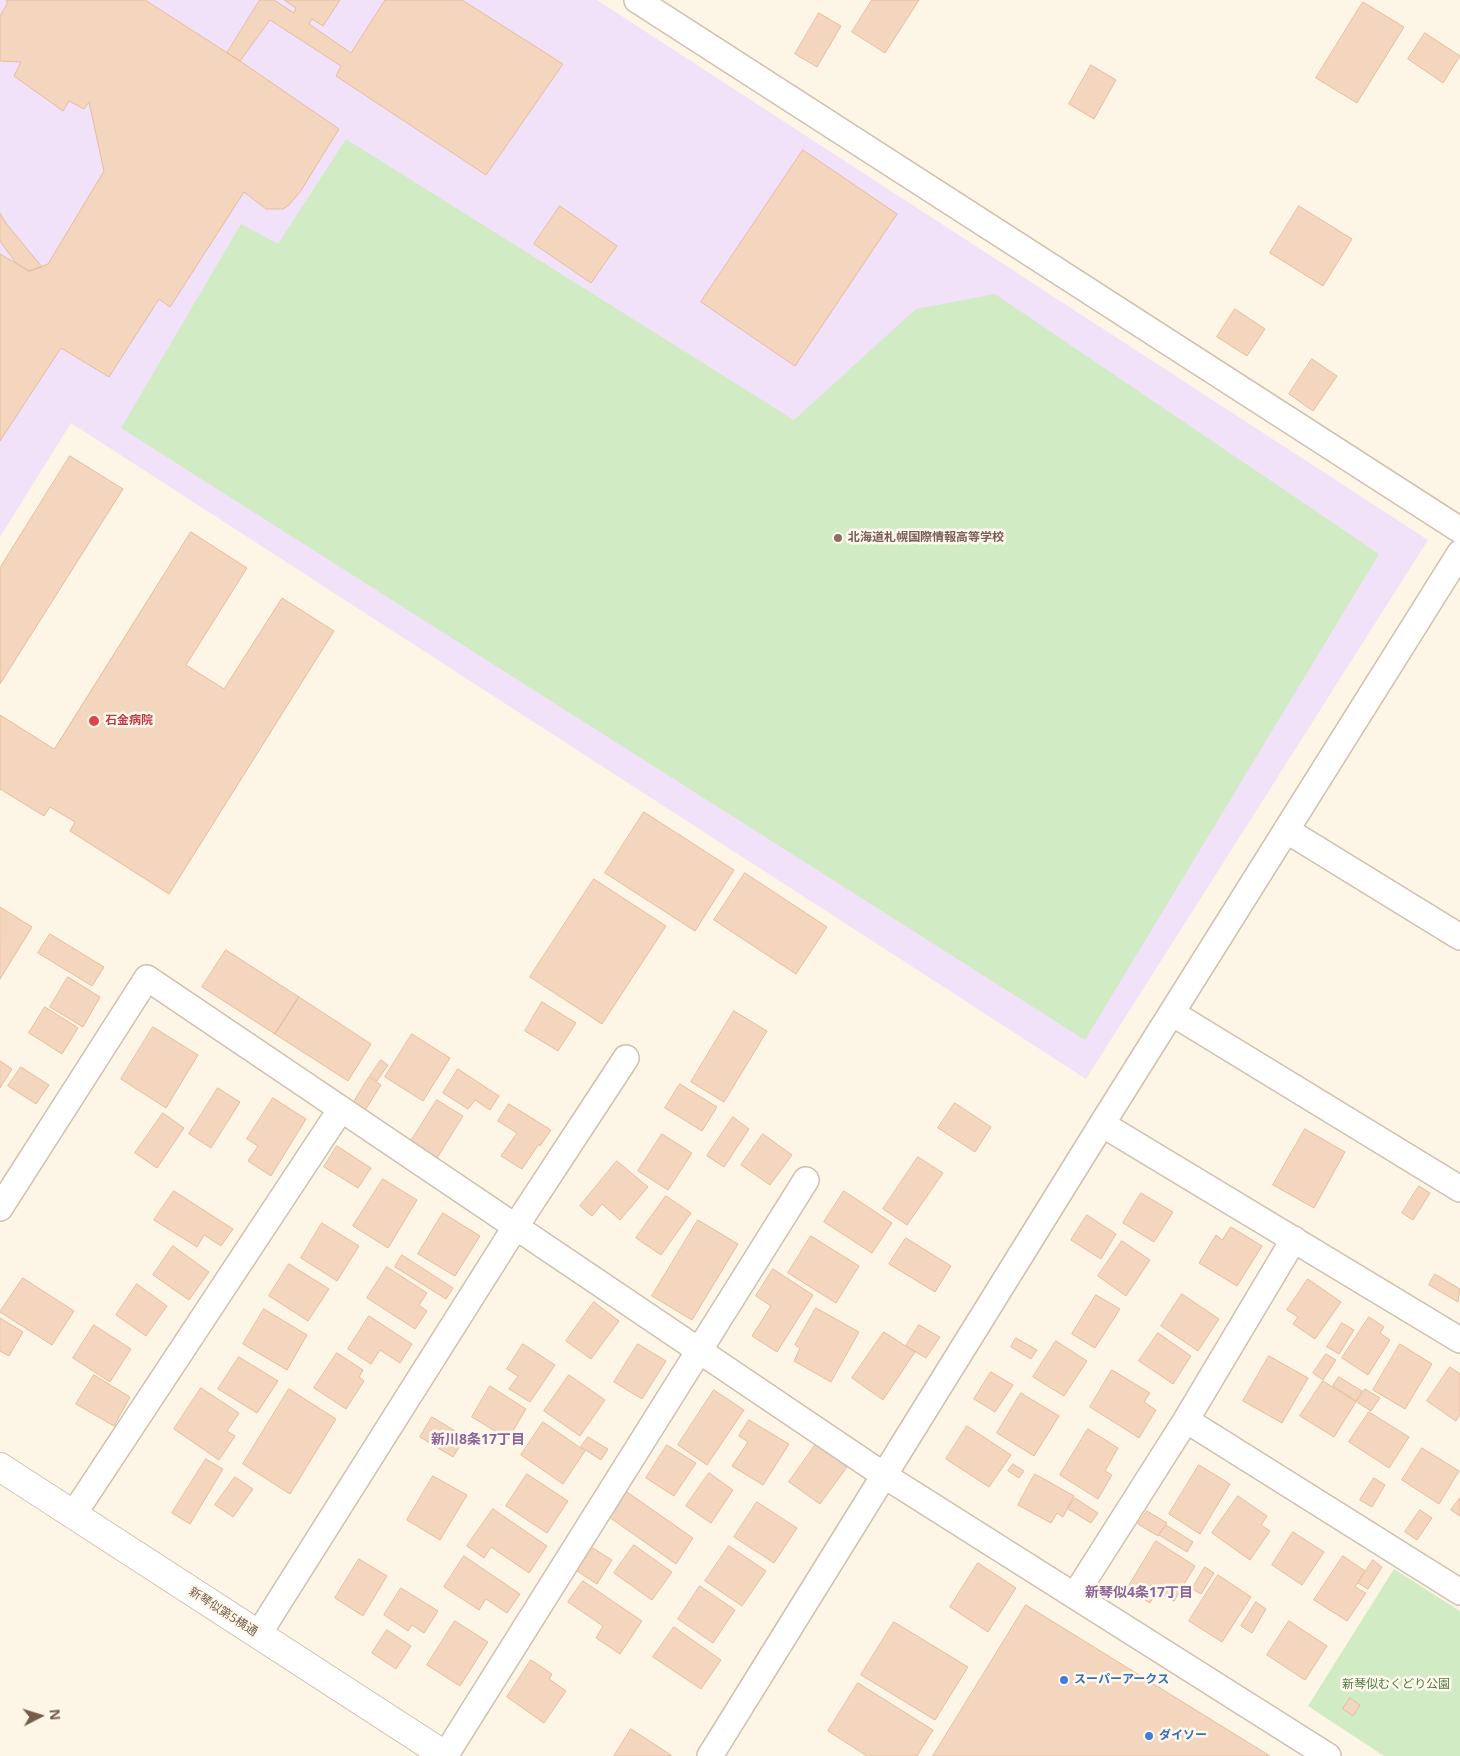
<!DOCTYPE html>
<meta charset="utf-8">
<style>
body{margin:0}
#map{position:relative;width:1460px;height:1756px;overflow:hidden;background:#fdf5e6;font-family:"Open Sans",sans-serif}
canvas{display:block}
.north{position:absolute;left:15px;top:1691px;width:50px;height:50px;-webkit-text-stroke:4px #fff9ed;paint-order:stroke;rotate:85deg;font-size:14px;font-weight:700;line-height:20px;text-align:center;color:#775d4a}
.north::after{content:'';display:block;margin:auto;width:18px;height:22px;background:#775d4a;clip-path:polygon(50% 0,100% 100%,50% 72%,0 100%)}
</style>
<div id="map">
<canvas width="1460" height="1756"></canvas>
<div class="north">N</div>
</div>
<script>
const ctx = document.querySelector('canvas').getContext('2d');
ctx.lineJoin = 'round';
function fill(path, color) { ctx.fillStyle = color; ctx.fill(path, 'evenodd'); }
function strokePath(path, color, width, dash) { ctx.strokeStyle = color; ctx.lineWidth = width; ctx.lineCap = dash ? 'butt' : 'round'; ctx.setLineDash(dash || []); ctx.stroke(path); }
function drawText(font, color, halo, rows, align = 'center') {
  ctx.font = font + ' "Open Sans","Noto Sans JP",sans-serif'; ctx.lineWidth = 5; ctx.setLineDash([]); ctx.textBaseline = 'middle'; ctx.strokeStyle = halo; ctx.fillStyle = color; for (const [text, x, y, turn = 0] of rows) {
    ctx.save(); ctx.translate(x, y); ctx.rotate((+turn || 0) * Math.PI / 180); ctx.textAlign = isNaN(turn) ? turn : align; if (halo) ctx.strokeText(text, 0, 0); ctx.fillText(text, 0, 0); ctx.restore();
  }
}
fill(new Path2D(`
 M0 0H597L1428 540 1086 1079 71 423 0 537Z`), '#f2e2f9');
fill(new Path2D(`
 M346 139 794 420 916 309 995 294 1379 554 1085 1040 121 428 241 224 278 244Z
 M1394 1569 1460 1611V1756H1384L1308 1706Z`), '#d1ebc4');
const building = new Path2D(`
 M7 0H145L240 61 339 129 300 192 289 205 283 209H266L244 192 170 307 159 299 109 377 61 348 0 441V254L29 271 48 264 104 171 89 102 84 109 69 101 63 111 14 76 21 62 0 61V16L7 4Z
 M260 0H274L294 13 296 8 284 0H340L323 26 312 19 309 24 351 53 385 0H462L563 64 486 175 336 76 341 66 270 20 240 61 227 53Z
 M872 0H919L885 53 852 32Z
 M1363 2 1404 27 1357 103 1316 78Z
 M819 13 841 26 817 67 795 54Z
 M1425 33 1460 56 1443 83 1408 59Z
 M1091 65 1116 80 1094 119 1069 104Z
 M803 150 897 214 795 366 701 302Z
 M560 206 617 246 591 283 534 244Z
 M1299 206 1352 239 1323 286 1270 253Z
 M0 213 5 222 42 267 29 271 16 263 0 241Z
 M1235 309 1265 329 1247 356 1217 337Z
 M1312 359 1337 376 1313 411 1289 394Z
 M70 456 123 489 0 684V568Z
 M191 532 247 568 186 665 224 689 282 598 334 631 169 894 70 831 75 822 50 807 44 816 0 789V715L54 749Z
 M644 812 734 870 695 931 605 873Z
 M745 873 827 927 796 974 714 920Z
 M594 879 666 926 602 1024 530 977Z
 M0 907 32 927 0 979Z
 M50 934 104 967 92 986 38 953Z
 M226 950 299 997 275 1034 202 987Z
 M68 977 100 997 83 1027 50 1007Z
 M299 997 371 1044 348 1081 275 1034Z
 M542 1002 576 1023 558 1051 525 1031Z
 M45 1007 78 1028 62 1054 29 1033Z
 M734 1011 767 1031 724 1102 691 1082Z
 M153 1027 198 1055 166 1108 121 1079Z
 M412 1034 450 1058 423 1101 385 1077Z
 M381 1060 388 1065 377 1081 370 1076Z
 M0 1061 12 1069 0 1088Z
 M21 1067 49 1085 36 1104 8 1086Z
 M458 1069 499 1096 490 1110 475 1100 468 1109 443 1093Z
 M369 1077 381 1085 364 1112 352 1105Z
 M680 1084 717 1107 702 1131 665 1108Z
 M218 1088 240 1102 211 1148 189 1134Z
 M273 1098 306 1119 271 1176 248 1161 258 1146 247 1139Z
 M437 1100 463 1116 437 1158 411 1141Z
 M955 1103 991 1127 975 1152 938 1128Z
 M509 1104 551 1130 540 1146 539 1144 522 1169 501 1156 517 1133 498 1121Z
 M163 1113 184 1128 157 1168 135 1153Z
 M733 1117 749 1129 724 1167 707 1156Z
 M1305 1129 1345 1152 1314 1208 1273 1185Z
 M662 1134 692 1153 668 1190 638 1171Z
 M763 1134 792 1155 770 1185 741 1165Z
 M337 1146 371 1168 358 1188 324 1167Z
 M918 1157 943 1173 907 1225 883 1209Z
 M617 1161 648 1187 620 1220 602 1204 592 1216 580 1206Z
 M383 1179 417 1200 388 1248 353 1226Z
 M1419 1186 1430 1193 1413 1220 1402 1213Z
 M174 1191 233 1229 221 1246 204 1235 197 1247 154 1220Z
 M844 1191 892 1223 872 1253 824 1222Z
 M1141 1193 1173 1212 1154 1242 1123 1223Z
 M666 1196 691 1213 661 1255 636 1238Z
 M443 1213 480 1236 455 1276 418 1254Z
 M1087 1215 1116 1234 1101 1259 1071 1240Z
 M698 1220 738 1244 692 1320 652 1296Z
 M322 1223 359 1246 337 1281 301 1258Z
 M1231 1227 1262 1246 1237 1286 1199 1263 1216 1235 1222 1240Z
 M811 1236 859 1266 836 1303 788 1273Z
 M906 1238 951 1266 935 1292 889 1264Z
 M1122 1241 1150 1260 1126 1296 1098 1276Z
 M173 1246 209 1272 189 1300 153 1275Z
 M402 1255 453 1288 446 1299 395 1267Z
 M289 1264 329 1289 308 1321 269 1296Z
 M387 1267 427 1293 419 1305 427 1311 415 1329 367 1298Z
 M773 1269 813 1295 777 1352 752 1336 771 1306 756 1296Z
 M1435 1274 1460 1289 1458 1302 1429 1285Z
 M23 1278 74 1311 52 1345 0 1312Z
 M1308 1279 1341 1302 1315 1339 1293 1324 1298 1317 1287 1310Z
 M137 1284 167 1306 146 1336 116 1315Z
 M1182 1294 1219 1319 1198 1351 1161 1326Z
 M1096 1295 1120 1309 1095 1348 1072 1334Z
 M594 1302 619 1321 591 1359 566 1341Z
 M816 1308 859 1332 831 1382 794 1361 800 1348 795 1345Z
 M264 1309 307 1335 287 1370 243 1344Z
 M369 1316 412 1344 400 1363 380 1350 371 1364 348 1349Z
 M1369 1317 1384 1327 1380 1333 1390 1340 1368 1375 1342 1358Z
 M0 1318 23 1332 9 1356 0 1351Z
 M1342 1323 1354 1330 1339 1354 1327 1347Z
 M94 1325 131 1349 110 1382 73 1358Z
 M919 1325 940 1337 926 1358 906 1346Z
 M884 1332 915 1352 883 1400 852 1378Z
 M1158 1333 1191 1356 1173 1384 1139 1361Z
 M1016 1338 1037 1350 1031 1359 1011 1347Z
 M1056 1341 1087 1361 1064 1396 1033 1377Z
 M523 1344 555 1365 530 1402 509 1389 518 1376 507 1369Z
 M638 1344 666 1361 642 1399 614 1382Z
 M1400 1344 1432 1364 1405 1409 1373 1390Z
 M337 1353 363 1370 359 1377 364 1381 346 1409 314 1388Z
 M1326 1354 1336 1360 1323 1380 1313 1373Z
 M1269 1356 1308 1378 1282 1423 1243 1401Z
 M239 1357 278 1381 257 1413 218 1389Z
 M1450 1367 1460 1374V1414L1456 1421 1427 1401Z
 M1112 1370 1150 1393 1144 1402 1156 1410 1139 1438 1090 1407Z
 M991 1372 1013 1385 995 1412 974 1399Z
 M94 1375 130 1397 114 1426 76 1404Z
 M569 1375 605 1400 580 1436 544 1411Z
 M1339 1377 1362 1391 1356 1401 1333 1386Z
 M1323 1381 1356 1402 1334 1437 1300 1416Z
 M490 1386 526 1409 508 1439 472 1417Z
 M201 1388 239 1413 227 1431 235 1436 219 1460 174 1429Z
 M289 1389 336 1419 290 1494 243 1464Z
 M1365 1389 1380 1398 1371 1411 1357 1402Z
 M714 1390 744 1410 707 1465 678 1445Z
 M1021 1393 1059 1416 1034 1456 997 1433Z
 M1369 1412 1409 1437 1389 1468 1349 1442Z
 M432 1417 465 1437 453 1457 420 1437Z
 M749 1420 789 1444 763 1485 732 1466 748 1442 739 1436Z
 M543 1422 585 1451 563 1484 521 1455Z
 M967 1426 1011 1455 989 1487 946 1459Z
 M1088 1429 1118 1448 1105 1471 1112 1475 1098 1499 1060 1475Z
 M588 1437 608 1449 601 1460 581 1447Z
 M816 1444 847 1467 820 1504 789 1482Z
 M667 1445 696 1463 674 1496 646 1478Z
 M1422 1448 1459 1471 1439 1504 1402 1480Z
 M206 1459 223 1469 190 1524 172 1513Z
 M1013 1464 1024 1471 1019 1478 1008 1471Z
 M1199 1465 1230 1484 1200 1534 1169 1514Z
 M709 1473 733 1490 711 1523 686 1506Z
 M527 1474 568 1501 547 1533 506 1506Z
 M1035 1474 1074 1496 1063 1517 1057 1513 1051 1523 1018 1505Z
 M433 1476 467 1495 440 1540 407 1520Z
 M235 1477 253 1489 233 1517 215 1505Z
 M1374 1478 1385 1485 1372 1507 1360 1500Z
 M627 1492 693 1538 676 1564 609 1517Z
 M1238 1496 1267 1516 1261 1525 1270 1531 1250 1560 1212 1533Z
 M1075 1498 1098 1513 1091 1523 1068 1509Z
 M1460 1498V1516L1451 1510Z
 M757 1502 797 1528 774 1563 734 1537Z
 M493 1509 547 1546 529 1573 491 1547 484 1558 467 1546Z
 M1420 1510 1432 1518 1417 1540 1405 1532Z
 M1147 1511 1167 1523 1158 1536 1138 1524Z
 M1166 1525 1193 1542 1187 1552 1159 1535Z
 M1293 1532 1324 1552 1302 1585 1272 1565Z
 M1156 1541 1195 1566 1174 1601 1157 1591 1150 1603 1127 1589Z
 M634 1545 672 1572 652 1600 614 1573Z
 M729 1546 766 1571 742 1606 705 1581Z
 M591 1547 612 1560 597 1584 577 1571Z
 M464 1556 520 1594 507 1613 486 1599 479 1610 444 1587Z
 M1343 1556 1365 1571 1355 1587 1366 1593 1347 1621 1314 1600Z
 M359 1559 387 1576 363 1616 335 1598Z
 M1373 1560 1382 1567 1368 1589 1358 1583Z
 M978 1563 1016 1588 988 1632 950 1607Z
 M1205 1567 1214 1573 1201 1594 1192 1589Z
 M1218 1575 1251 1597 1222 1642 1189 1621Z
 M583 1581 642 1621 620 1654 596 1638 603 1626 568 1602Z
 M700 1586 735 1610 713 1643 678 1619Z
 M401 1588 438 1611 424 1633 412 1625 408 1631 384 1615Z
 M1256 1602 1266 1609 1252 1633 1241 1626Z
 M1026 1605 1270 1756H933Z
 M455 1621 488 1642 460 1686 427 1665Z
 M1289 1621 1327 1646 1305 1680 1267 1655Z
 M894 1622 968 1667 935 1720 861 1675Z
 M674 1627 721 1660 701 1689 653 1657Z
 M387 1630 411 1646 396 1669 372 1653Z
 M531 1660 552 1674 549 1679 566 1691 544 1723 507 1697Z
 M858 1683 933 1730 917 1756H867L828 1731Z
 M1350 1698 1360 1705 1353 1716 1343 1709Z
 M631 1729 671 1755V1756H614Z`);
fill(building, '#f3d6bd');
strokePath(building, '#e6bd9d', 1);
const minor = new Path2D(`
 M637 0 1460 530
 M1286 830 1460 937
 M1172 1013 1460 1189
 M1102 1124 1460 1340
 M0 1208 147 978 885 1476 1328 1756
 M1186 1420 1460 1592
 M73 1515 341 1109
 M1075 1595 1186 1420 1294 1239
 M258 1635 516 1226 626 1058
 M445 1756 806 1180
 M710 1756 1102 1124 1460 553`);
const tertiary = new Path2D(`
 M0 1467 446 1756`);
strokePath(minor, '#d1c0ae', 28);
strokePath(tertiary, '#d1c0ae', 30);
strokePath(minor, '#fff', 25);
strokePath(tertiary, '#fff', 28);
for (const [x, y, r, color] of [
 [838,538,5,"#8d6e63"],
 [94,721,6,"#e0444e"],
 [1064,1680,5,"#3f7fe0"],
 [1149,1736,5,"#3f7fe0"]
]) { const dot = new Path2D(); dot.arc(x, y, r, 0, 2 * Math.PI); ctx.fillStyle = color; ctx.fill(dot); strokePath(dot, '#fff9ed', 2); }
drawText('bold 12px', '#785e54', '#fff9ed', [
 ["北海道札幌国際情報高等学校",848,538]
], 'left');
drawText('bold 12px', '#be3a42', '#fff9ed', [
 ["石金病院",105,721]
], 'left');
drawText('12px', '#775d4a', '#fff9ed', [
 ["新琴似第5横通",223,1612,33]
]);
drawText('bold 12px', '#366cbe', '#fff9ed', [
 ["スーパーアークス",1074,1680],
 ["ダイソー",1159,1736]
], 'left');
drawText('12px', '#4f7d42', '#fff9ed', [
 ["新琴似むくどり公園",1396,1685]
]);
drawText('bold 14px', '#8c659b', '#fff9ed', [
 ["新川8条17丁目",478,1440],
 ["新琴似4条17丁目",1139,1593]
]);
</script>
